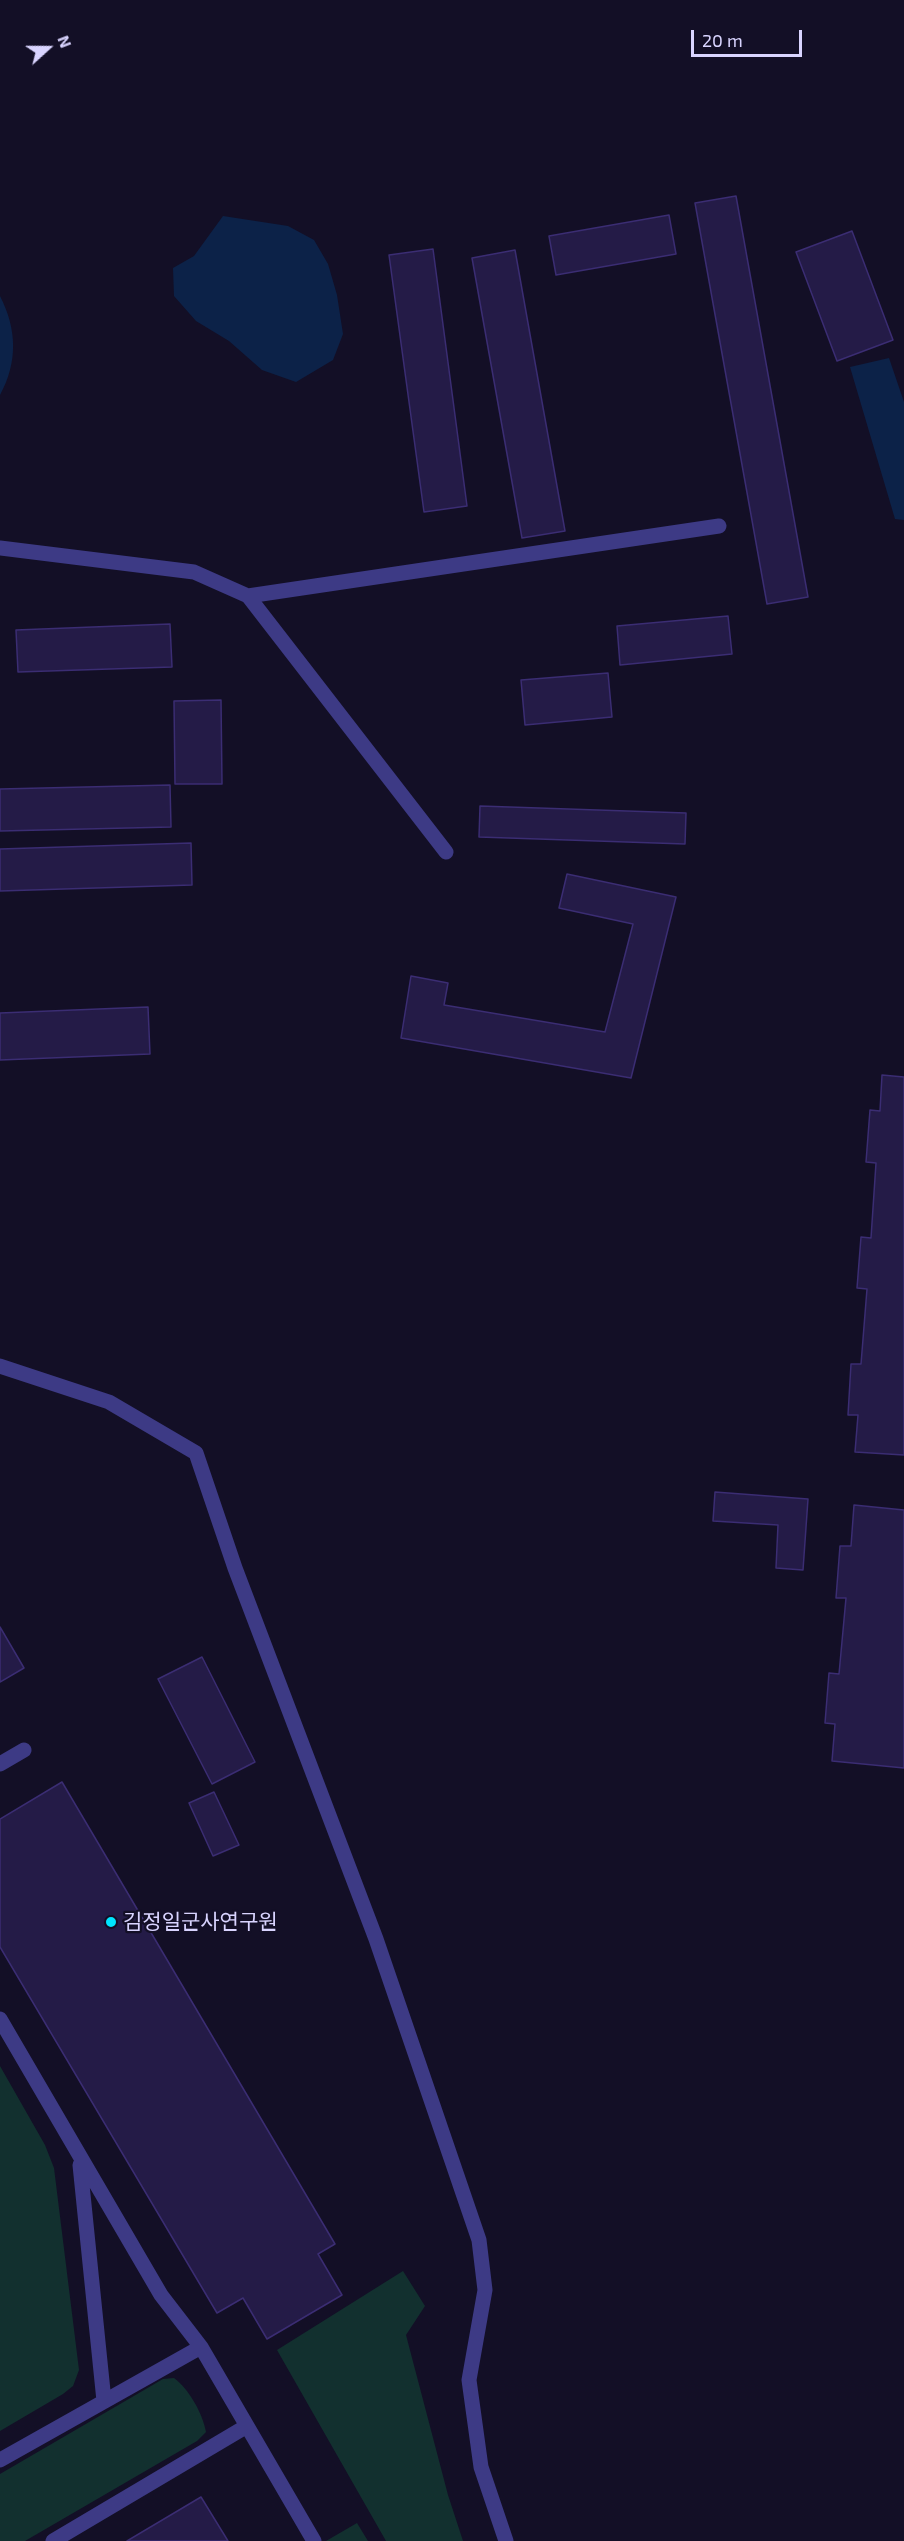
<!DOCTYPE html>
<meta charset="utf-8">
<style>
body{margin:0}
#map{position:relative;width:904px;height:2541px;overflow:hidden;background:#130f26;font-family:"Exo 2",sans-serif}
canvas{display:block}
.north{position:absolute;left:18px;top:18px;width:60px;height:60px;-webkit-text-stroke:4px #130f26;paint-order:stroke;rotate:69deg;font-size:16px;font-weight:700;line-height:24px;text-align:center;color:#d9d4ff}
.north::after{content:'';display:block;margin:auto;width:21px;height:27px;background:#d9d4ff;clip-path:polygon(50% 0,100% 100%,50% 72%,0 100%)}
.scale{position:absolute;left:691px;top:30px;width:111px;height:27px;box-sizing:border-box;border:3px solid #d9d4ff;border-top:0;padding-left:8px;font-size:18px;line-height:21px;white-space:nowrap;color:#d9d4ff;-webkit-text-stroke:4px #130f26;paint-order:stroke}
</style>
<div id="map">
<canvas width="904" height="2541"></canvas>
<div class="north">N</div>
<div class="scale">20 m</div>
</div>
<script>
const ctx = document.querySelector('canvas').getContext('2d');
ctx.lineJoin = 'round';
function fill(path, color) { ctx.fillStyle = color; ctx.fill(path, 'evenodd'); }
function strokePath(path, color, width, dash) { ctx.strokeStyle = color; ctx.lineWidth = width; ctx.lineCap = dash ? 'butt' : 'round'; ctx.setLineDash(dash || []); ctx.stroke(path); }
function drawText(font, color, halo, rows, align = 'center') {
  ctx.font = font + ' "Exo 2","Noto Sans KR",sans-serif'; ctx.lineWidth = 4.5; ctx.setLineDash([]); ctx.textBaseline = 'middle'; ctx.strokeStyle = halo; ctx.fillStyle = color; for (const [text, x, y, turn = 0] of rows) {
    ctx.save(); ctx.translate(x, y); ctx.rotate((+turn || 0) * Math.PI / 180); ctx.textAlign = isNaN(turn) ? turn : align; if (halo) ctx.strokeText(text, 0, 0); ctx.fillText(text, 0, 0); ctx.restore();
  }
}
fill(new Path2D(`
 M0 2066 45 2145 54 2168 79 2370 73 2386 63 2394 0 2431Z
 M403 2271 425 2306 406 2335 448 2495 463 2541H386L277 2350Z
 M174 2378C189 2389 203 2414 206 2432L197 2441 25 2541H0V2474L163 2379Z
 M357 2523 368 2541H326Z`), '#12302f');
fill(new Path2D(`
 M223 216 288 226 314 240 328 264 337 295 343 334 333 360 296 382 262 370 229 341 196 321 174 296 173 268 194 256Z
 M0 296C17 329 18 362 0 395Z
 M889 358 904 402V520L895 519 850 367Z`), '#0c2248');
const building = new Path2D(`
 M736 196 808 597 767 604 695 203Z
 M669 215 676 254 556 275 549 236Z
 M852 231 893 340 837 361 796 252Z
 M433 249 467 506 424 512 389 255Z
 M515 250 565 531 522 538 472 258Z
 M728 616 732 654 620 665 617 626Z
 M170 624 172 667 18 672 16 630Z
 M608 673 612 717 525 725 521 680Z
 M221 700 222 784H175L174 701Z
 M170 785 171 827 0 831V789Z
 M480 806 686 813 685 844 479 837Z
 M191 843 192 885 0 891V849Z
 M567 874 676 897 631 1078 401 1038 411 976 448 983 444 1005 605 1032 633 924 559 908Z
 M148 1007 150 1054 0 1060V1013Z
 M882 1075 904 1077V1455L855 1452 858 1415H848L851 1364H861L867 1289 857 1288 861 1237 871 1238 876 1163 866 1162 870 1110 880 1111Z
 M715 1492 808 1499 803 1570 776 1568 778 1525 713 1521Z
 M854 1505 904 1510V1768L832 1761 835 1724 825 1723 829 1673 839 1674 846 1598H836L840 1546H851Z
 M0 1627 24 1668 0 1682Z
 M202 1657 255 1762 212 1784 158 1679Z
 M62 1782 335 2244 318 2254 342 2295 267 2339 243 2298 217 2313 0 1947V1819Z
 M214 1792 239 1845 213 1856 189 1803Z
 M201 2497 228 2541H127Z`);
fill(building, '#241b47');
strokePath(building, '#3b2d73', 1.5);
strokePath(new Path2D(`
 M0 548 194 572 248 596 719 526
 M248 596 446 852
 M0 1764 24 1750
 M0 2019 161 2295 201 2347 314 2541
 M80 2165 104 2401
 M0 2460 201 2347
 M53 2541 247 2426`), '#3d3a85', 15);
strokePath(new Path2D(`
 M0 1366 109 1402 196 1453 235 1568 376 1939 479 2240 485 2290 469 2380 481 2467 506 2541`), '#3d3a85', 15);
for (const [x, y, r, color] of [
 [111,1922,6,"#00e5ff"]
]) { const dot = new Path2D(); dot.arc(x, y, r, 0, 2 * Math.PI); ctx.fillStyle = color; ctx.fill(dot); strokePath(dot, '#130f26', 2); }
drawText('21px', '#d9d4ff', '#130f26', [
 ["김정일군사연구원",123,1922]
], 'left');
</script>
